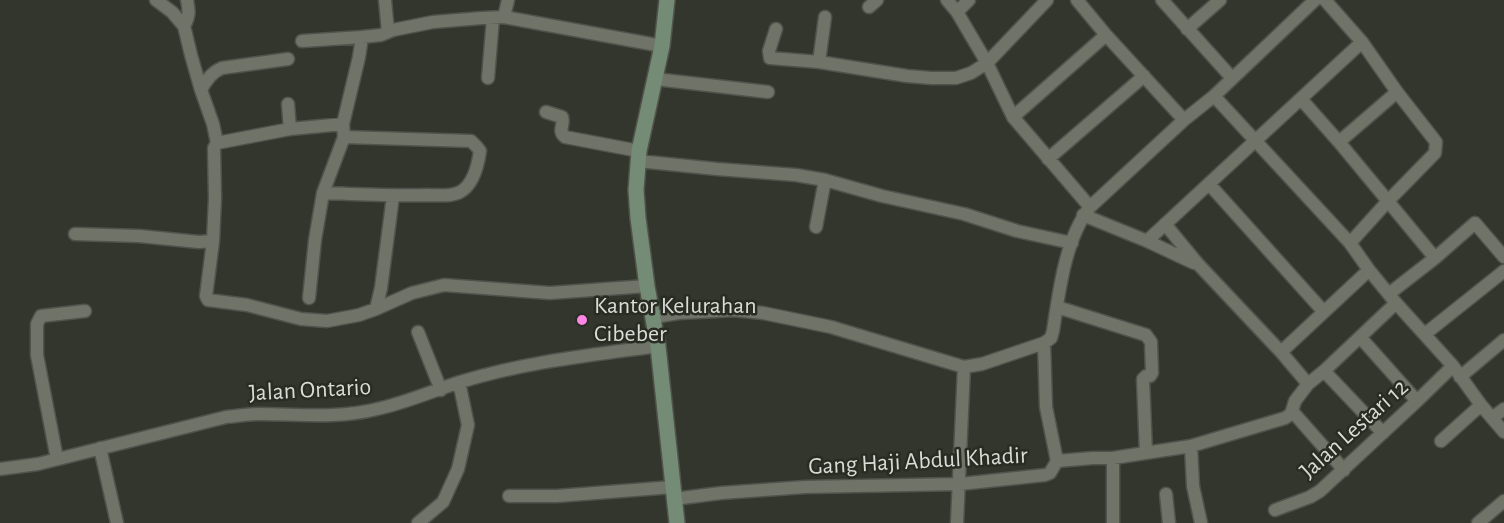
<!DOCTYPE html>
<style>
body{margin:0}
canvas{display:block;background:#33362d}
</style>
<canvas width="1504" height="523"></canvas>
<script>
const ctx = document.querySelector('canvas').getContext('2d');
ctx.lineJoin = 'round';
function strokePath(path, color, width, dash) { ctx.strokeStyle = color; ctx.lineWidth = width; ctx.lineCap = dash ? 'butt' : 'round'; ctx.setLineDash(dash || []); ctx.stroke(path); }
function drawText(font, color, halo, rows, align = 'center') {
  ctx.font = font + ' "Alegreya Sans",sans-serif'; ctx.lineWidth = 5; ctx.setLineDash([]); ctx.textBaseline = 'middle'; ctx.strokeStyle = halo; ctx.fillStyle = color; for (const [text, x, y, turn = 0] of rows) {
    ctx.save(); ctx.translate(x, y); ctx.rotate((+turn || 0) * Math.PI / 180); ctx.textAlign = isNaN(turn) ? turn : align; if (halo) ctx.strokeText(text, 0, 0); ctx.fillText(text, 0, 0); ctx.restore();
  }
}
const street = new Path2D(`
 M156 0 172 12 184 26 191 55 201 90 213 124 217 143 214 148 215 198 213 241 206 296 208 300 247 305 301 319 327 321 359 315 376 309 412 293 444 285 550 293 647 286
 M385 0 388 32
 M947 0 957 12 987 63 1013 117 1090 207
 M1077 0 1106 35 1184 120
 M1162 0 1232 78
 M1325 0 1362 42 1397 92 1436 142 1435 153 1388 201 1350 243
 M869 7 877 0
 M957 12 969 0
 M504 17 508 0
 M184 26C190 16 189 10 187 0
 M776 29 769 51 770 58 819 62 907 76 931 78H956L971 73 987 63 1047 0
 M1187 29 1220 0
 M302 41 362 37
 M819 62 825 17
 M488 78 493 18
 M655 79 768 92
 M201 90C206 80 212 72 222 68L288 59
 M1214 96 1350 243 1369 270 1396 303 1453 366 1481 405 1504 432
 M1301 99 1339 142 1435 258
 M288 104 290 129
 M546 112 562 117C565 125 557 130 565 137L639 151
 M1013 117 1106 35
 M1339 142 1397 92
 M217 143 290 129 343 124
 M1048 159 1144 76
 M638 161 717 169 796 175 825 180 882 196 964 214 1017 231 1072 243
 M1209 184 1324 312
 M323 193C358 194 393 196 427 195 437 195 451 197 460 192 473 185 478 165 480 151L477 147 471 141 344 137
 M1083 215 1147 241 1194 263
 M1165 224 1198 264 1281 352 1308 384
 M816 227 825 180
 M75 234 139 236 199 242 213 241
 M1147 241 1362 42
 M1390 293 1435 258 1475 223 1504 257
 M309 298 315 240 323 193 344 137 343 124 359 57 362 37 381 35 393 30 433 22 482 18 504 17 662 46
 M1057 307 1146 335 1151 342 1152 373 1150 376H1146L1143 379 1146 453
 M376 309 381 288 393 196
 M654 317 679 313 734 310 763 313 831 327 964 367 982 364 1044 343 1051 338 1053 331C1059 292 1065 239 1090 207L1184 120 1214 96 1315 0
 M418 332 441 390
 M1425 334 1504 271
 M1360 337 1417 401
 M1044 343 1046 407 1057 461
 M1281 352 1369 270
 M1324 371 1383 433
 M1460 377 1504 340
 M1292 411 1295 401 1308 384 1324 371 1396 303
 M1292 411 1344 470
 M1492 418 1504 409
 M1441 441 1481 405
 M1191 446 1193 486 1201 523
 M100 448 117 523
 M57 459 37 355V324L41 316 85 311
 M0 469 38 464 226 417C237 416 248 414 258 414 298 414 338 419 377 409 405 403 432 391 460 382 524 362 591 355 658 346
 M1166 494 1169 523
 M509 496H557L673 487
 M674 499 721 493 805 487 960 484 1045 475 1050 473 1057 461 1093 458H1113L1191 446 1285 418 1291 414 1292 411
 M1275 510 1310 497 1320 491 1417 401 1453 366
 M418 523 443 502 458 469 468 425 459 382
 M957 523 964 367
 M1113 523V458
 M1478 523 1504 501`);
const secondary = new Path2D(`
 M667 0 662 46 639 151 636 190 638 218 647 286 658 346 677 523`);
strokePath(street, '#50534b', 15);
strokePath(secondary, '#50534b', 18);
strokePath(street, '#6f7368', 12);
strokePath(secondary, '#748b75', 15);
for (const [x, y, r, color] of [
 [582,320,6,"#fc86e4"]
]) { const dot = new Path2D(); dot.arc(x, y, r, 0, 2 * Math.PI); ctx.fillStyle = color; ctx.fill(dot); strokePath(dot, '#292c23', 2); }
drawText('24px', '#d9dcd6', '#292c23', [
 ["Kantor Kelurahan",594,306],
 ["Cibeber",594,334]
], 'left');
drawText('24px', '#d9dcd6', '#292c23', [
 ["Jalan Ontario",310,390,-3],
 ["Jalan Lestari 12",1354,429,-42],
 ["Gang Haji Abdul Khadir",918,461,-3]
]);
</script>
